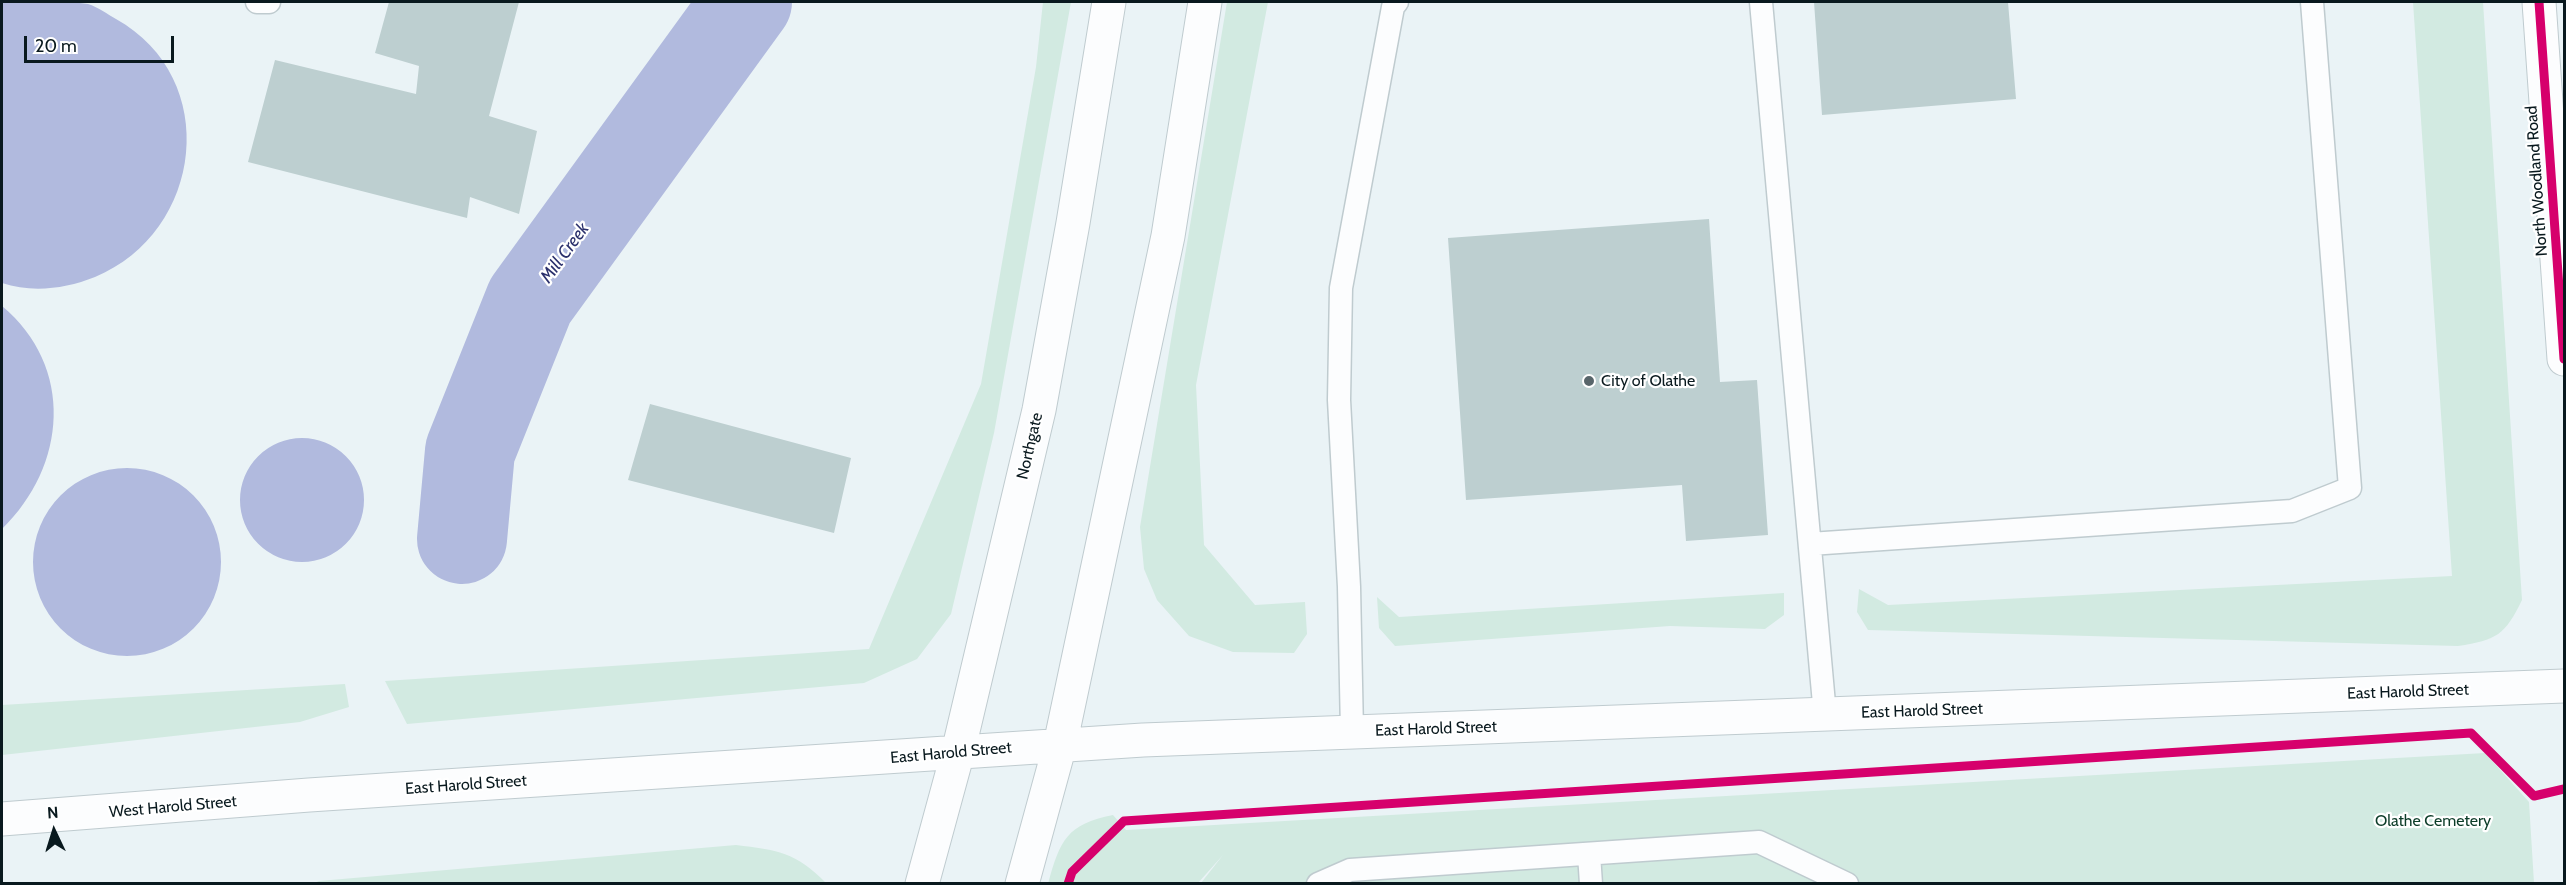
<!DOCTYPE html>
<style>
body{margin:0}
#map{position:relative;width:2566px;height:885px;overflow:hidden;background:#eaf3f6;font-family:Cabin,sans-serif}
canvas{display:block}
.frame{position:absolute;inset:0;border:3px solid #09191e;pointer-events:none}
.north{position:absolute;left:24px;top:801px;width:60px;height:60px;-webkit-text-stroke:4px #fff;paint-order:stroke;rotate:356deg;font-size:16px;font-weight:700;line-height:24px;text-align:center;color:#09191e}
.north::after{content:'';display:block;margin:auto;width:21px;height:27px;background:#09191e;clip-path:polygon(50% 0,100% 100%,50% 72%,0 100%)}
.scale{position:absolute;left:24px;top:36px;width:150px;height:27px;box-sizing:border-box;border:3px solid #09191e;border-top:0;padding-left:8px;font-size:18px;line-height:21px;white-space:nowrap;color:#09191e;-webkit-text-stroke:4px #fff;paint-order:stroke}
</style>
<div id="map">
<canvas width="2566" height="885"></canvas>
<div class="frame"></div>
<div class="north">N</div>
<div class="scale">20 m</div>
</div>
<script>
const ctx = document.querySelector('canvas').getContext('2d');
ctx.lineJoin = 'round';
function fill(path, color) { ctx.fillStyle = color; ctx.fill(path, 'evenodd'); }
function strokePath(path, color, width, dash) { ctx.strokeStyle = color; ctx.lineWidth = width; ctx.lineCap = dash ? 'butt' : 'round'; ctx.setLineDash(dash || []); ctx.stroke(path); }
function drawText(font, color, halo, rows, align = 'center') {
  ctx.font = font + ' Cabin,sans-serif'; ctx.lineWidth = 4.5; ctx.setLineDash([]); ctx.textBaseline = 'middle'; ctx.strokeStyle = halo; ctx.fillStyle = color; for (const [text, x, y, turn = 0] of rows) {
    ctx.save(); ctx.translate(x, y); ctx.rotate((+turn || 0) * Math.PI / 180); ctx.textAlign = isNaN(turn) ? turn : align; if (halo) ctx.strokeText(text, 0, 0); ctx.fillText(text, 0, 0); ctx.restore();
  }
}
fill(new Path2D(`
 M1043 2H1071L994 433 951 614 917 659 864 683 407 724 385 681 869 649 981 384 1036 67Z
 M1227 2H1268L1196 385 1204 545 1255 605 1305 602 1307 634 1294 653 1233 652 1189 636 1157 600 1144 569 1140 527Z
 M2413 2H2483L2522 600C2505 635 2497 640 2458 646L1868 630 1857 612 1859 589 1888 605 2452 576Z
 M1784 593V615L1765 629 1670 626 1395 646 1379 628 1377 597 1399 617Z
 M345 684 349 707 300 722 2 755V705Z
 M2485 753 2529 802 2534 883H1201L1223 855 1198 883 1048 884C1060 840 1067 824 1113 815L1126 830Z
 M736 845C777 850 796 852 826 883H314L319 881Z`), '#d2eae1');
fill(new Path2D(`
 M2 2C28 2 62 0 88 4 98 7 107 14 116 19 222 78 204 232 95 277 65 289 32 293 2 283Z
 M2 306C75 367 67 466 2 529Z
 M240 500a62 62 0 1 1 124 0a62 62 0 1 1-124 0Z
 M33 562a94 94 0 1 1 188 0a94 94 0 1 1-188 0Z`), '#b1bade');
strokePath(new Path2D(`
 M462 539 470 451 530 301 747 2`), '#b1bade', 90);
fill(new Path2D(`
 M389 2H519L489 116 537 131 519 214 470 197 467 218 248 162 275 60 416 94 419 66 375 53Z
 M1814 2H2008L2016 99 1822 115Z
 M1709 219 1720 382 1757 380 1768 535 1686 541 1682 485 1466 500 1448 238Z
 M650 404 851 458 834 533 628 480Z`), '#bdcfd0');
const lane = new Path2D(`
 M257 2H269
 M1761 2 1825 715
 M1810 544 2292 511 2350 488 2312 2
 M1352 732 1349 587 1339 400 1341 288 1393 7 1397 2
 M1589 854 1591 884
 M1318 884 1350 870 1759 842 1847 884`);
const street = new Path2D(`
 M2539 2 2564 359`);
const secondary = new Path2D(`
 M2 819 309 795 1143 740 2564 686
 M922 884 958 752 1039 410 1073 223 1109 2
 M1022 884 1060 745 1168 236 1205 2`);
strokePath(lane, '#bfcbcf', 25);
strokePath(street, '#bfcbcf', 35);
strokePath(secondary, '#bfcbcf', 35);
strokePath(lane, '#fcfdfe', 22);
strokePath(street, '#fcfdfe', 33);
strokePath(secondary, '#fcfdfe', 33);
strokePath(new Path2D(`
 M2539 2 2564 359
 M1068 884 1072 872 1124 821 2471 733 2534 796 2564 789`), '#d6006c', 9);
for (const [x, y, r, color] of [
 [1589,381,6,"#58656a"]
]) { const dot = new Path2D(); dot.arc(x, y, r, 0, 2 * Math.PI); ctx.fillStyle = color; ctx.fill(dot); strokePath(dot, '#fff', 2); }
drawText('16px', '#09191e', '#fff', [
 ["North Woodland Road",2537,181,-94],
 ["Northgate",1030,446,-77],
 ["East Harold Street",2408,692,-2],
 ["East Harold Street",1922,711,-2],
 ["East Harold Street",1436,729,-2],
 ["East Harold Street",951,753,-5],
 ["East Harold Street",466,785,-4],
 ["West Harold Street",173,807,-5]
]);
drawText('16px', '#09191e', '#fff', [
 ["City of Olathe",1601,381]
], 'left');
drawText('16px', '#0d3d29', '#fff', [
 ["Olathe Cemetery",2433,821]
]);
drawText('italic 18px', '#2b306c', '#fff', [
 ["Mill Creek",565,253,-54]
]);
</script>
